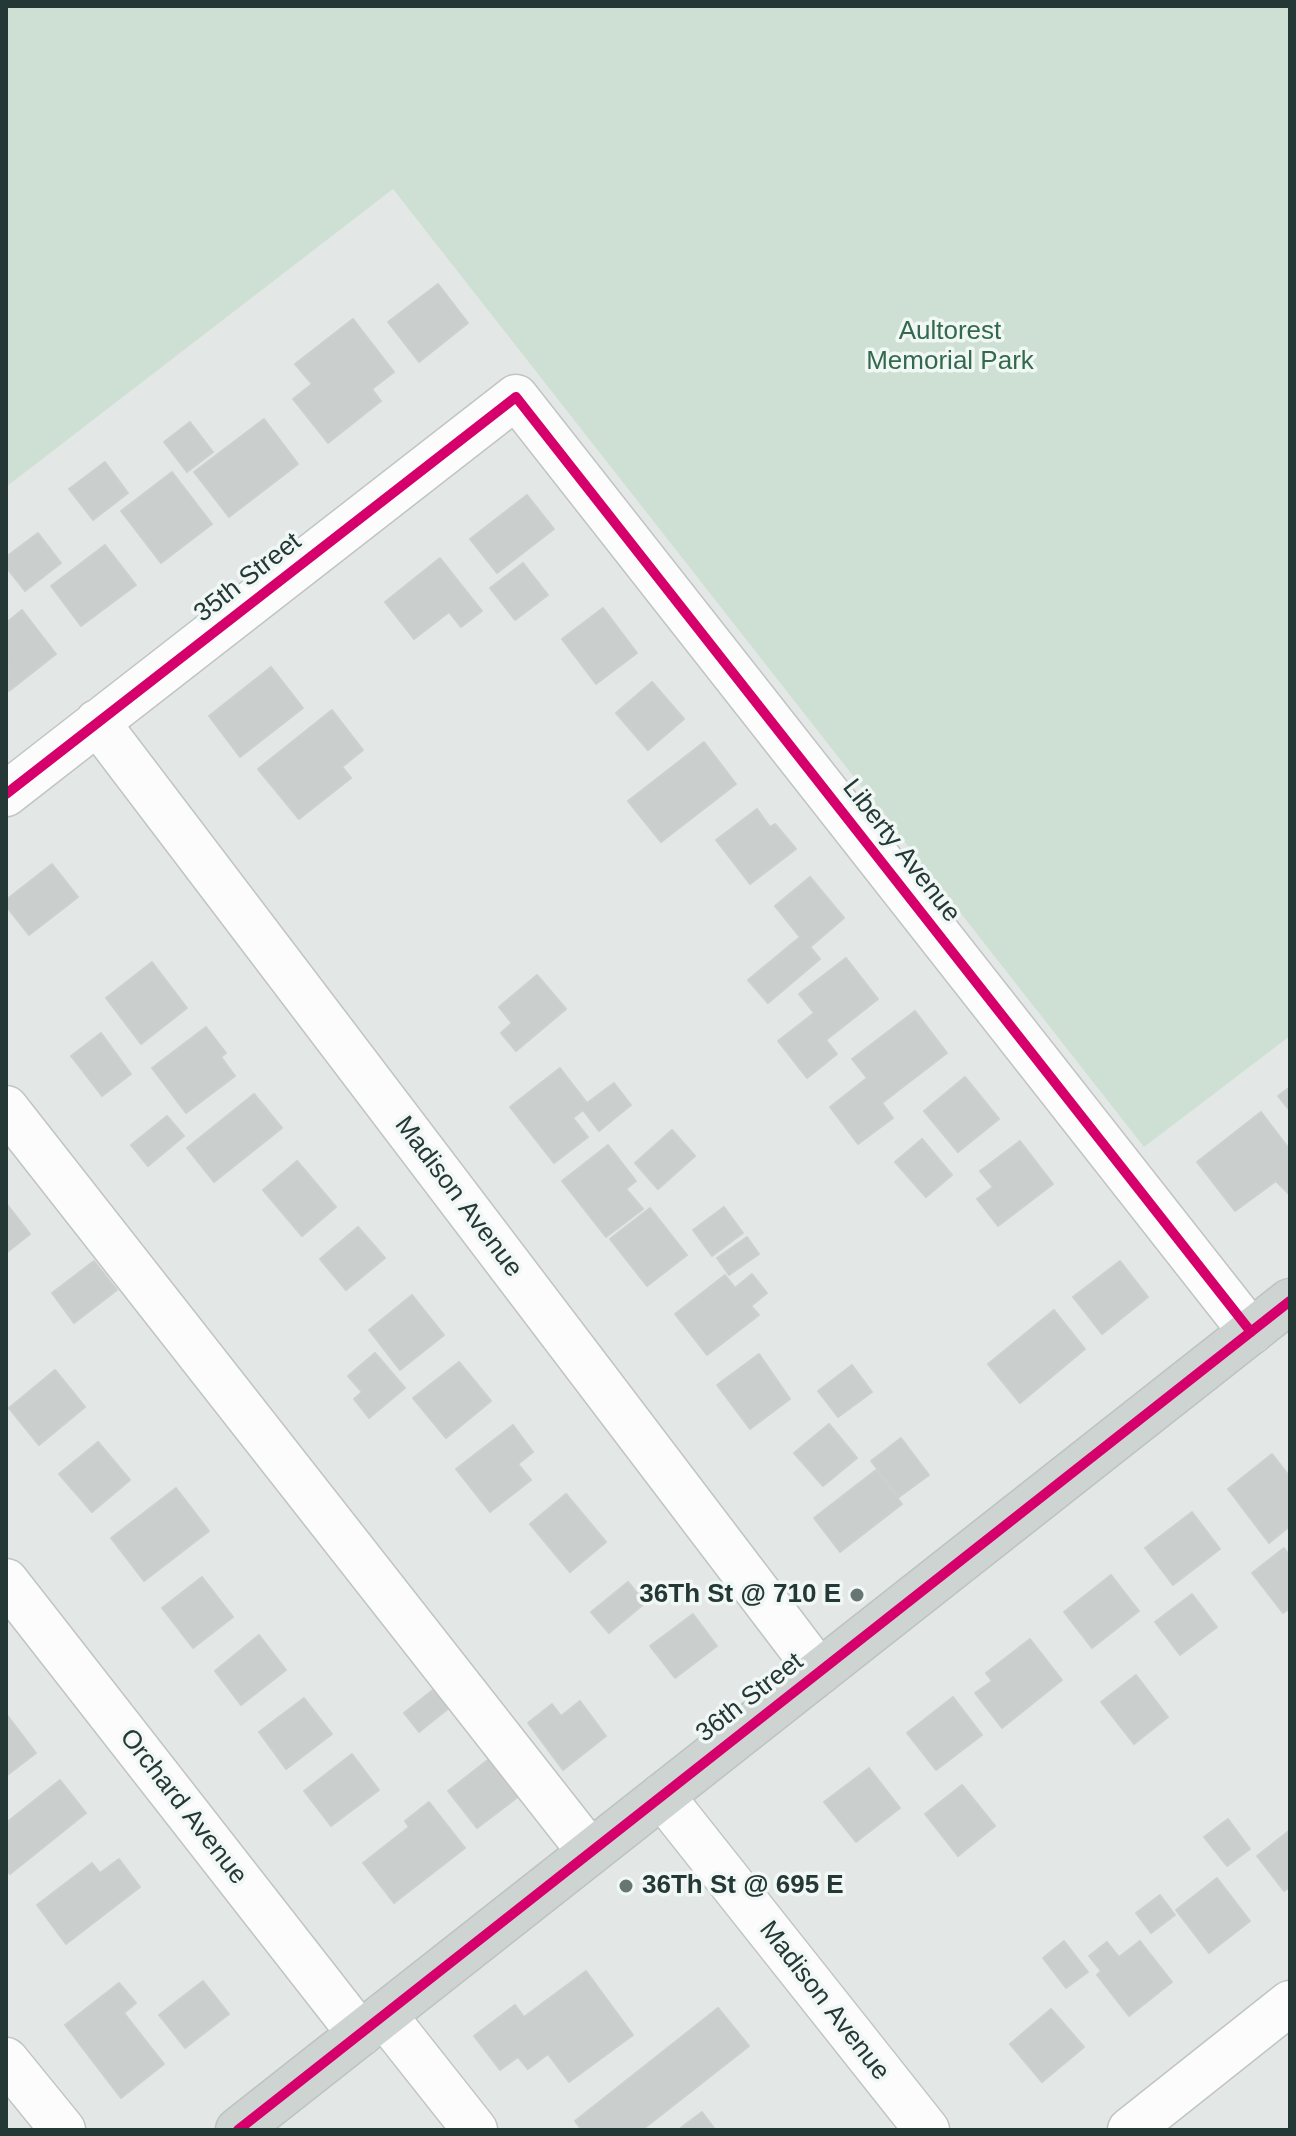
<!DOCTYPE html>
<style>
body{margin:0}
#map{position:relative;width:1296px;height:2136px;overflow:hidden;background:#e3e8e6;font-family:Arial,sans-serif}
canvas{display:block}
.frame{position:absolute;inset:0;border:8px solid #243835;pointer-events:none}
</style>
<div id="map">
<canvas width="1296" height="2136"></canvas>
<div class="frame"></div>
</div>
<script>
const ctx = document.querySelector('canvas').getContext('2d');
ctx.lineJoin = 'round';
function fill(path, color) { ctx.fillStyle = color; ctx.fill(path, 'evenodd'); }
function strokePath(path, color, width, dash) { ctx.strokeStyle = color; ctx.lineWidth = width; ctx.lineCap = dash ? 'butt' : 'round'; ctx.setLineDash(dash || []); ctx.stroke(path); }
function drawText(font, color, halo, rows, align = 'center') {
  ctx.font = font + ' Arial,sans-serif'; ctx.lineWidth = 7; ctx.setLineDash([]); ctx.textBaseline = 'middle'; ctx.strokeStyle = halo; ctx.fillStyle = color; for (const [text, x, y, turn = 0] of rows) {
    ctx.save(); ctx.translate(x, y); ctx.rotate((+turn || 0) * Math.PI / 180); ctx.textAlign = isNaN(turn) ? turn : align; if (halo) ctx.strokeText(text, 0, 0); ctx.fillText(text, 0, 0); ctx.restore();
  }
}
fill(new Path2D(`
 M6 6H1290V1036L1144 1147 393 189 6 487Z`), '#cee0d4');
const building = new Path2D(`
 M438 284 468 323 419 362 388 322Z
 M353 319 394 372 372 389 381 401 328 443 293 399 312 384 295 364Z
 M264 419 298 464 229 517 194 472Z
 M190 422 213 452 187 472 164 442Z
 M105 462 128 493 93 520 69 489Z
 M172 472 212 524 161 563 121 511Z
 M527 495 554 529 497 573 470 539Z
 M38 533 61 563 25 591 6 567V557Z
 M105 545 136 585 81 626 51 586Z
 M440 558 482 611 461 627 449 612 414 639 385 602Z
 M523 563 548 595 515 620 490 588Z
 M603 608 637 653 596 684 562 639Z
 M22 610 56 654 9 691 6 623Z
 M271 667 303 708 240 757 209 716Z
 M652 682 684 719 648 750 616 713Z
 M332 710 363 750 342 767 351 778 299 819 258 769Z
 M704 742 736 784 661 842 628 801Z
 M757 809 770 827 775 824 796 849 750 884 716 840Z
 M52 864 78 897 29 935 6 906V900Z
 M810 877 844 918 810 947 820 959 768 1003 748 980 800 937 775 906Z
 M846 958 878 999 826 1040 837 1054 807 1078 778 1041 814 1013 799 994Z
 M152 962 187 1008 141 1044 106 998Z
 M537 975 566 1009 516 1051 501 1033 512 1023 499 1007Z
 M915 1011 947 1053 882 1103 893 1118 858 1144 830 1107 867 1078 852 1059Z
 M206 1027 226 1053 221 1057 235 1076 186 1113 152 1068Z
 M101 1033 131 1074 102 1096 71 1056Z
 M560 1068 587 1103 614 1083 631 1105 599 1131 583 1110 573 1118 588 1137 554 1163 510 1107Z
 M965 1077 999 1119 958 1152 924 1111Z
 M1290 1087V1111L1278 1096Z
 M254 1094 282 1128 214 1182 187 1148Z
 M1261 1112 1290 1150V1195L1276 1181 1235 1211 1197 1162Z
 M167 1116 184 1136 148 1166 131 1145Z
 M672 1130 695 1156 658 1189 635 1163Z
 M922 1139 952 1175 926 1197 895 1162Z
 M1020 1141 1053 1184 998 1226 977 1199 993 1187 980 1171Z
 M608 1145 636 1181 626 1189 643 1209 606 1237 562 1181Z
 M297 1161 336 1207 302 1236 263 1190Z
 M6 1203 30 1234 6 1253Z
 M724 1207 743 1233 712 1256 693 1230Z
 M650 1208 687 1255 647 1286 610 1239Z
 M358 1227 385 1258 346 1290 320 1259Z
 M747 1237 759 1254 729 1275 717 1258Z
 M94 1261 117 1290 74 1323 52 1293Z
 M1120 1261 1148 1297 1102 1334 1073 1297Z
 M752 1274 767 1293 751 1306 759 1315 707 1355 675 1314 725 1275 735 1288Z
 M412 1295 444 1335 400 1370 369 1330Z
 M1054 1310 1085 1349 1020 1403 988 1364Z
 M375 1353 405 1388 369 1418 354 1399 362 1392 348 1376Z
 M759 1354 790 1399 750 1429 717 1385Z
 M459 1362 491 1401 446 1438 413 1398Z
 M852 1365 872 1392 838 1417 818 1391Z
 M55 1370 85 1407 39 1445 9 1408Z
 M829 1424 857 1458 823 1486 794 1453Z
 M513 1425 533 1452 518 1464 531 1480 490 1512 456 1469Z
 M901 1438 929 1475 899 1497 871 1461Z
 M98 1442 130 1480 92 1512 59 1474Z
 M1272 1454 1290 1477V1526L1269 1543 1228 1489Z
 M876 1470 902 1504 840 1552 814 1518Z
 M176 1488 209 1531 144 1581 111 1538Z
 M566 1494 606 1542 570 1572 530 1524Z
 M1192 1512 1220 1549 1173 1585 1145 1548Z
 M1284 1548 1290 1556V1608L1283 1613 1252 1573Z
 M1111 1575 1139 1611 1092 1648 1064 1612Z
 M202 1577 233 1617 193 1648 162 1608Z
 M628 1582 645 1603 609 1633 591 1612Z
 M1192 1594 1217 1627 1180 1655 1155 1622Z
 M693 1614 717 1646 675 1678 650 1646Z
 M259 1635 286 1670 241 1705 215 1671Z
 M1030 1639 1062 1680 1002 1728 975 1693 992 1681 986 1673Z
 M1136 1675 1168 1717 1134 1744 1101 1702Z
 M434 1689 449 1708 419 1732 404 1713Z
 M953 1697 982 1735 936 1770 907 1733Z
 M304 1698 332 1734 286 1769 259 1732Z
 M580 1701 606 1736 563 1770 528 1723 552 1704 561 1716Z
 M7 1715 36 1753 6 1776V1716Z
 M498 1752 527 1790 477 1828 448 1791Z
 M352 1754 379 1790 331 1826 304 1791Z
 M869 1768 900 1808 856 1842 824 1802Z
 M60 1780 86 1813 10 1874 6 1869V1823Z
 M962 1785 995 1826 958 1856 925 1814Z
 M429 1802 465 1848 394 1903 363 1863 409 1827 405 1821Z
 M1228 1819 1250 1849 1227 1866 1204 1837Z
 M1290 1830V1887L1284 1891 1257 1856Z
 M119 1859 140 1887 66 1944 37 1905 92 1863 100 1873Z
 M1217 1878 1250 1921 1209 1953 1176 1910Z
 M1160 1895 1175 1915 1151 1933 1136 1913Z
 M1064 1941 1088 1972 1066 1988 1043 1958Z
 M1140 1941 1172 1982 1129 2016 1097 1975 1101 1971 1089 1956 1107 1942 1119 1957Z
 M586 1971 633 2035 569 2082 548 2054 528 2069 518 2057 500 2070 474 2036 515 2005 524 2017Z
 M203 1981 229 2014 185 2048 159 2015Z
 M119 1983 136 2003 124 2013 164 2064 121 2098 65 2025Z
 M718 2008 749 2046 642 2130H582L575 2121Z
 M1051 2009 1084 2047 1042 2082 1010 2044Z
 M702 2112 714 2128 678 2130Z`);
fill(building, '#cacfcd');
strokePath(building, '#ccd1cf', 2);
const minor = new Path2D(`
 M97 722 819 1672
 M6 794 516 397 1251 1332
 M6 1108 590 1852
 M6 1581 360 2034
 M662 1796 927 2130
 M384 2015 475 2130
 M6 2060 63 2130
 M1130 2130 1290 2003`);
const major = new Path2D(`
 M238 2130 1290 1301`);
strokePath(minor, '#c0c5c3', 47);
strokePath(major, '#bcc4c2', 47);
strokePath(minor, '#fbfcfb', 44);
strokePath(major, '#ced4d2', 44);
strokePath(new Path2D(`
 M6 794 516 397 1251 1332
 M238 2130 1290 1301`), '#d6006c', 10);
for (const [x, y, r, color] of [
 [857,1595,8,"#677673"],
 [626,1886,8,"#677673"]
]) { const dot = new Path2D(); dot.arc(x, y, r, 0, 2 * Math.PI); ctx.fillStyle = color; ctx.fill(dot); strokePath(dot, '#f1f7f5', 3); }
drawText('26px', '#336a4d', '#f1f7f5', [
 ["Aultorest",950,332],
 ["Memorial Park",950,362]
]);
drawText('26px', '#243835', '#f1f7f5', [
 ["35th Street",248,578,-38],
 ["Liberty Avenue",901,851,52],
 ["Madison Avenue",458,1197,53],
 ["36th Street",750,1698,-38],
 ["Orchard Avenue",183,1807,52],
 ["Madison Avenue",824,2001,52]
]);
drawText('bold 26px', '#243835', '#f1f7f5', [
 ["36Th St @ 710 E",841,1595],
 ["36Th St @ 695 E",642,1886,"left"]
], 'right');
</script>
